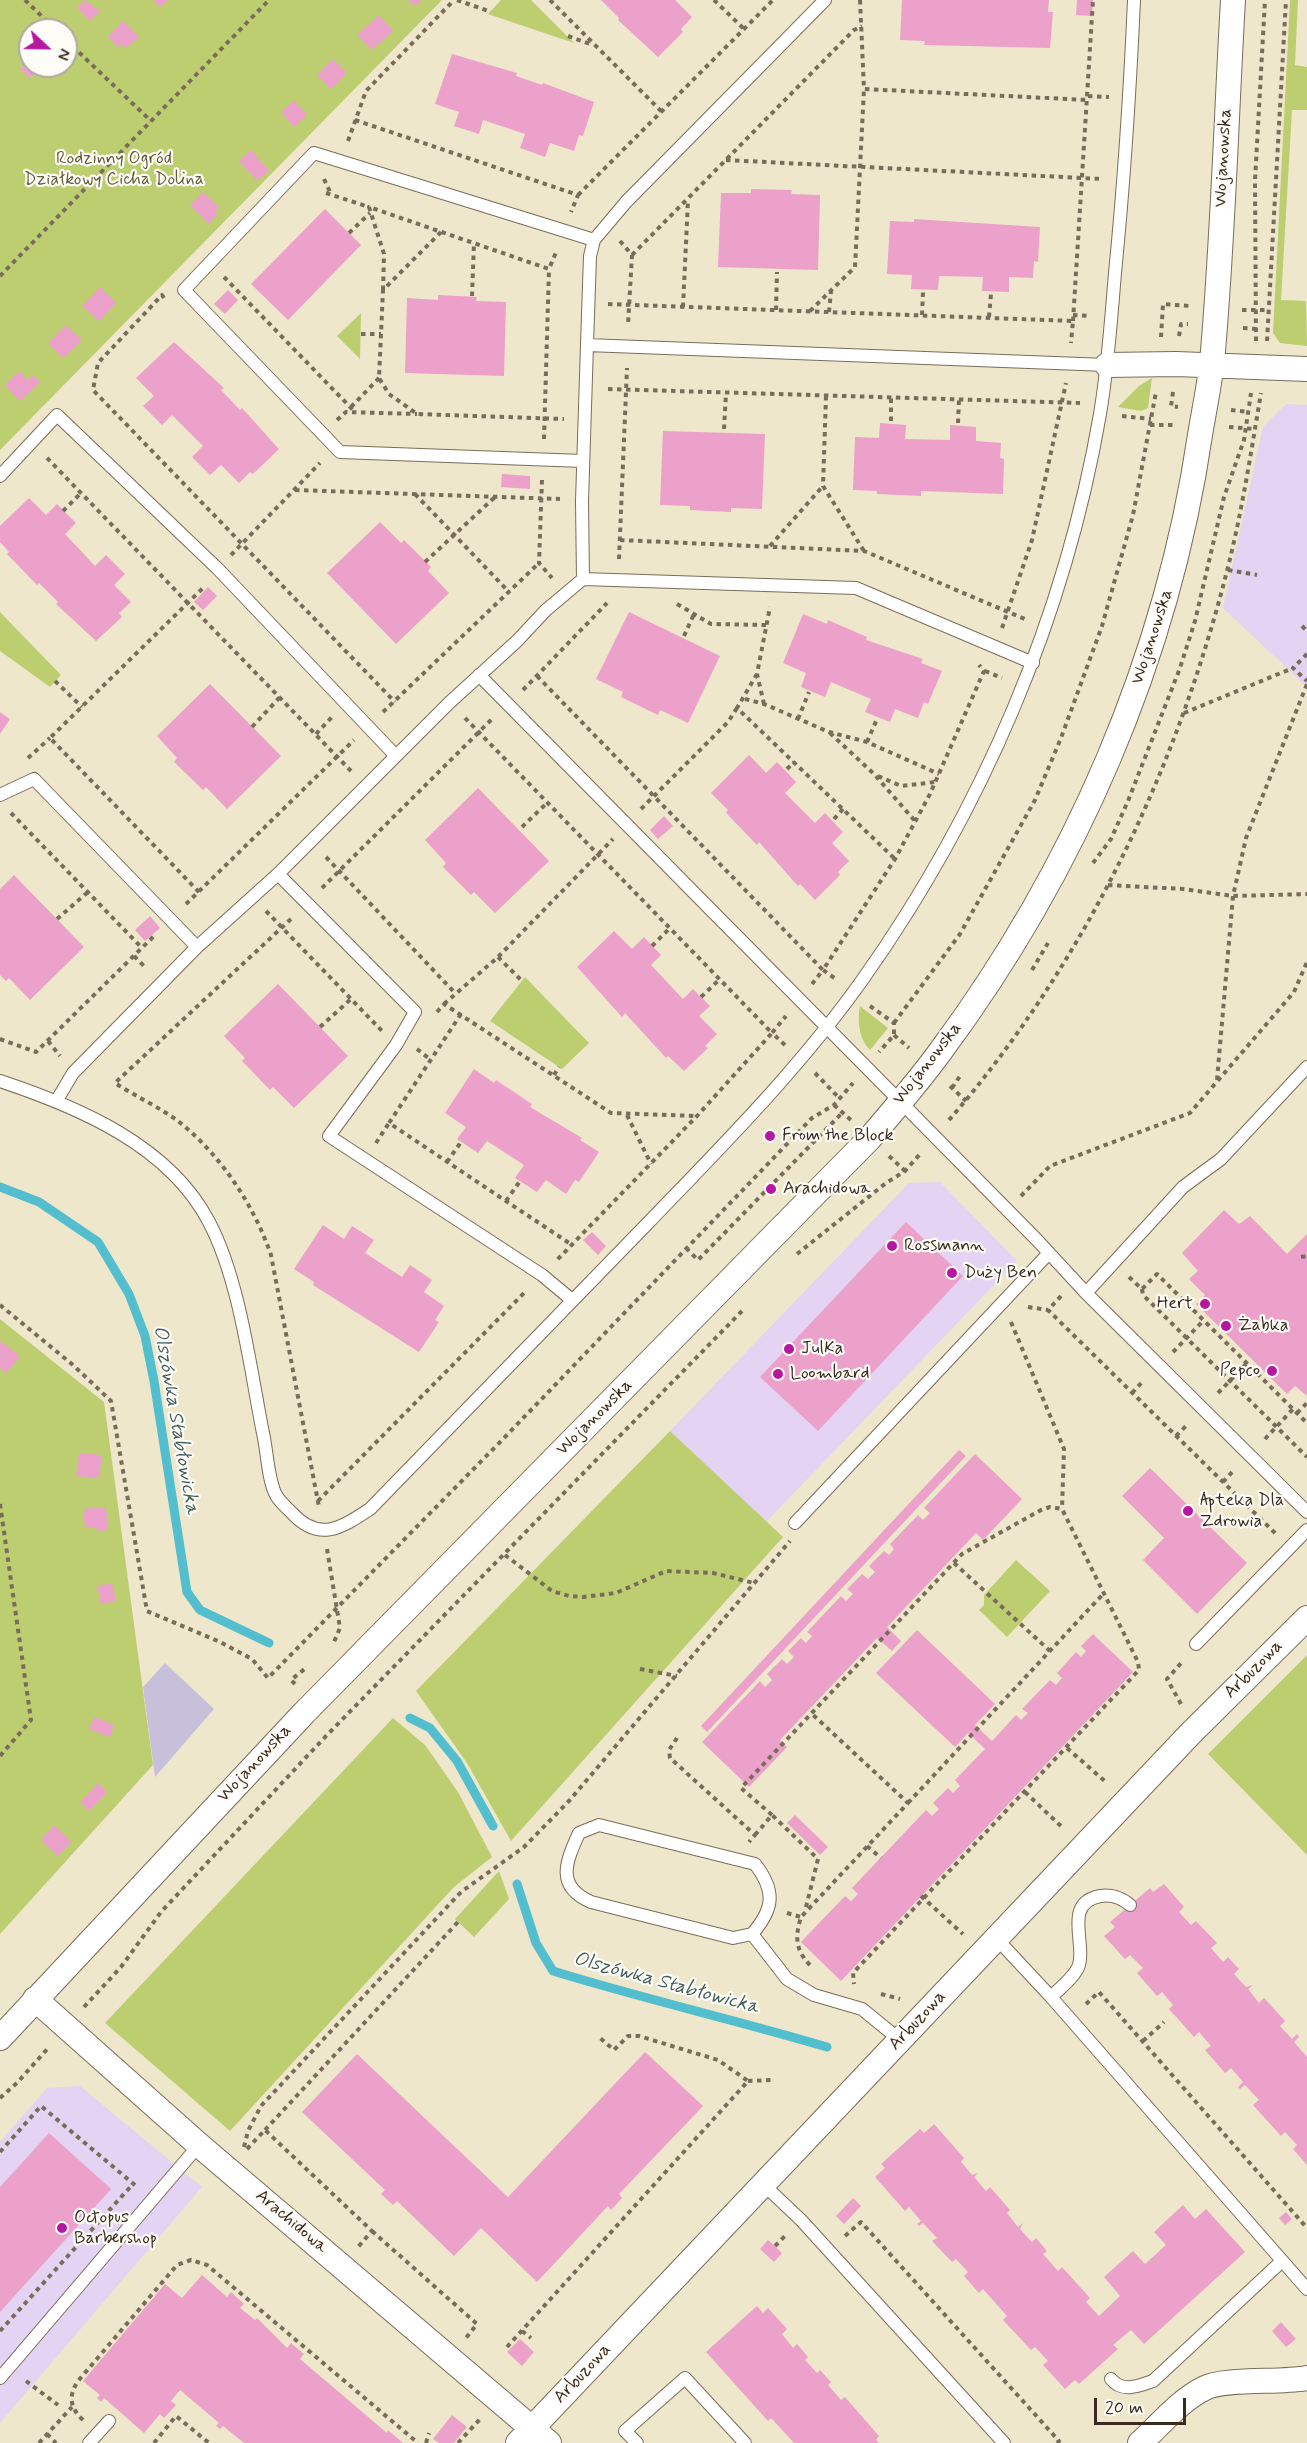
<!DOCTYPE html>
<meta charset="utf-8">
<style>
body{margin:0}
#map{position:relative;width:1307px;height:2443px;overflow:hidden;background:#eee7cb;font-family:Mynerve,sans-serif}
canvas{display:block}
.north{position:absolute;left:18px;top:18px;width:60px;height:60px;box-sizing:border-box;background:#fdfcf7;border:2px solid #afa8a0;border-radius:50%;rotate:112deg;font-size:16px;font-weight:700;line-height:24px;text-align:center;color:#3b2a1e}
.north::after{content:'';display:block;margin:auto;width:21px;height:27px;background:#b5179e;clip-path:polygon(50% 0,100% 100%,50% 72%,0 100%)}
.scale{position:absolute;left:1094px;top:2398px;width:92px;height:27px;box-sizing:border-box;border:3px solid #3b2a1e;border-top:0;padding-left:8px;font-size:18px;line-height:21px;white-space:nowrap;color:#3b2a1e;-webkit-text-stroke:4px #fdfcf7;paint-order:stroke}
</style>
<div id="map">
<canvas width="1307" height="2443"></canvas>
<div class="north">N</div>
<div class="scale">20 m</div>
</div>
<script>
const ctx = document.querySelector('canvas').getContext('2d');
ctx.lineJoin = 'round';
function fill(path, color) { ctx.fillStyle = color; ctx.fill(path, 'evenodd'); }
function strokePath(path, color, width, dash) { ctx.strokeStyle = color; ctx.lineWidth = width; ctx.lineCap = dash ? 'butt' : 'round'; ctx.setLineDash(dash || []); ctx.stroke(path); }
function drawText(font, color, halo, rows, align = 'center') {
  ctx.font = font + ' Mynerve,sans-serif'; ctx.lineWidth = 4.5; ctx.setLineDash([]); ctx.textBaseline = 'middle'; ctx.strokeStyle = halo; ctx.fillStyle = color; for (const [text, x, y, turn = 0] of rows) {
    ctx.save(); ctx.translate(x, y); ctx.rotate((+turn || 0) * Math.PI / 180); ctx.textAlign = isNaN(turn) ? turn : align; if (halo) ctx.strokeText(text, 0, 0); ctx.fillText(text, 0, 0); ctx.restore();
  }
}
fill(new Path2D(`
 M1286 404 1307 405V687L1223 608 1263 427Z
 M940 1182 1017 1261 766 1522 670 1431 909 1183Z
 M80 2086 202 2187 0 2423V2142L47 2088Z`), '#e4d3f2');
fill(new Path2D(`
 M165 1663 214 1709 155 1777 143 1687Z`), '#c6c0da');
fill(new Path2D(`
 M0 0H442L0 450ZM30 30H66V66H30Z
 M501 0H531L574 43 488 14Z
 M1290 0H1298L1295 65 1307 67V110H1292L1281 300 1306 301 1307 346 1280 343 1273 333Z
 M361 313 360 359 337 336Z
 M1152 378 1148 408 1141 411 1118 407 1139 386Z
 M0 612 61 675 50 687 0 651Z
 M525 977 589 1043 562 1069 490 1021Z
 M860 1006 888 1028 870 1050C859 1039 857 1020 860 1006Z
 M0 1319 104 1402 153 1765 0 1934Z
 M670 1431 783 1537 511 1841 467 1763 416 1691Z
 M1016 1560 1050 1591 1007 1637 979 1610 984 1605V1595Z
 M1307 1655V1855L1208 1754Z
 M393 1718 425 1745 458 1792 492 1857 454 1887 230 2131 105 2023Z
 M499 1871 509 1899 474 1937 455 1919Z`), '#bdce71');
strokePath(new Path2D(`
 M0 1187 39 1202 98 1242 129 1294 145 1336 154 1381 187 1592 200 1610 269 1643
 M410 1718 430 1728 457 1761 493 1826
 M517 1884 536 1943 553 1971C644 1999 736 2020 827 2047`), '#53bece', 9);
fill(new Path2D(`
 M85 0 100 11 90 21 77 8Z
 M153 0H168L160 7Z
 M408 0H421L415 6Z
 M601 0H675L692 17 681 29 683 32 658 57 618 20 619 18Z
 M902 0H1049L1048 12H1053L1050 48 924 45 925 41 900 40Z
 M1077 0H1093L1092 16 1076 15Z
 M379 15 393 31 372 50 357 35Z
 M123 21 139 37 126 48 122 44 119 48 108 37Z
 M452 54 517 73 516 76 542 85 543 83 594 102 583 136 579 135 574 151 550 143 545 157 520 148 525 134 483 120 479 134 454 126 459 112 435 104Z
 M30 57V66H41L30 78 20 69Z
 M333 59 347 73 331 89 317 75Z
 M294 100 307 115 294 127 281 112Z
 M251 150 269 171 257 181 239 161Z
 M751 189 792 190 791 194 820 195 818 270 718 267 721 193H751Z
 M203 192 219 207 215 211 218 214 209 224 190 205Z
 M325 209 361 245 288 320 251 284Z
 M914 219 1040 227 1038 262 1034 261 1033 278 1009 277V292L982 291 983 277 939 276 938 290 911 289 912 275 887 274 890 221 914 222Z
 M100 287 116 303 99 321 82 306Z
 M228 290 238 300 225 314 214 304Z
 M438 295 477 297 476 301 506 302 504 376 405 373 407 298 438 300Z
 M66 325 82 340 63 358 48 343Z
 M174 342 224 388 221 390 240 410 242 408 279 449 253 474 250 472 239 483 221 465 210 475 192 457 203 446 172 415 162 425 143 406 154 396 136 378Z
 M19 371 28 380 33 375 40 382 20 401 5 385Z
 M880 423 906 425 905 439 950 440V425L976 427V441L1001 443 1000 458 1004 459 1003 494 921 491V496L877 494V491L853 490 855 437 879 438Z
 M663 431 765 434 762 509 731 508V512L690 510V506L660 505Z
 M502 474 530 476V489L501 487Z
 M29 498 46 515 57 504 76 523 65 534 95 566 106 555 125 574 114 585 131 602 119 613 122 617 96 641 56 604 58 602 39 583 37 585 7 554 9 552 0 542V526Z
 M380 522 401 543 404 540 431 567 428 571 449 593 396 644 327 573Z
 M208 587 217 596 203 610 194 602Z
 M629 612 720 656 688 723 660 710 658 715 621 697 623 692 596 679Z
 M803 614 827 624 828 620 867 637 866 640 923 659 921 663 942 671 928 704 924 702 918 718 895 709 890 722 865 712 871 699 831 682 825 697 801 687 806 673 783 663Z
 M210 684 281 756 227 809 206 787 203 790 174 762 177 758 157 736Z
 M0 712 10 719 0 734Z
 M749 755 766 773 777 762 796 782 785 793 815 823 825 813 843 832 832 843 849 861 838 872 840 875 815 900 800 884 798 886 759 842 757 845 726 813 728 810 711 793Z
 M478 788 549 861 495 913 474 892 471 895 443 867 446 863 425 840Z
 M664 816 673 826 658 839 650 830Z
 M14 875 84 947 30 1000 9 978 6 981 0 975V889Z
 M150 916 160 928 145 941 135 930Z
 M614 931 632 949 644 937 661 955 651 965 683 999 693 989 710 1006 699 1016 717 1034 705 1046 708 1048 684 1071 668 1056 666 1058 625 1013 622 1017 577 967Z
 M278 984 348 1056 294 1108 273 1087 270 1090 242 1061 245 1058 224 1036Z
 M474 1069 494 1083 496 1080 532 1104 530 1107 582 1138 580 1140 599 1152 579 1182 575 1180 566 1194 546 1180 537 1192 515 1178 524 1165 487 1141 478 1153 457 1139 466 1127 445 1113Z
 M1224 1210 1239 1224 1250 1216 1287 1254 1307 1234V1396L1295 1386 1287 1394 1196 1304 1205 1295 1189 1279 1198 1271 1182 1253Z
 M906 1222 963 1276 818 1431 760 1377Z
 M323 1225 344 1239 352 1226 374 1240 365 1253 402 1277 410 1265 432 1280 424 1292 444 1306 435 1320 439 1322 419 1352 313 1285 314 1282 294 1269Z
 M592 1232 606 1246 598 1255 583 1240Z
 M0 1341 20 1356 7 1373 0 1368Z
 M959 1450 966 1456 707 1732 701 1726Z
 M79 1453 102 1455 99 1478 76 1476Z
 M975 1454 1022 1499 983 1540 976 1533 887 1627 901 1641 892 1651 877 1638 780 1740 787 1747 749 1787 702 1742 760 1681 765 1687 772 1680 767 1674 782 1659 787 1664 794 1657 788 1651 801 1638 806 1643 812 1636 807 1632 841 1596 846 1601 853 1594 847 1589 862 1574 868 1579 875 1572 869 1566 884 1551 889 1555 894 1549 890 1544 918 1515 923 1520 930 1513 924 1508Z
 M1150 1468 1247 1563 1197 1614 1143 1560 1164 1538 1122 1496Z
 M106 1507 108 1530 97 1531 96 1527 85 1528 83 1509Z
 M112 1583 116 1601 101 1604 97 1586Z
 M917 1630 995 1704 975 1725 992 1741 1016 1715 1021 1720 1028 1713 1022 1709 1050 1680 1056 1685 1062 1678 1057 1673 1076 1652 1081 1657 1086 1651 1081 1646 1093 1634 1133 1672 841 1981 801 1942 845 1896 851 1901 858 1894 852 1888 926 1810 932 1816 939 1809 933 1803 948 1788 953 1793 960 1786 955 1780 985 1749 968 1733 955 1747 876 1673Z
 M94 1717 114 1725 110 1737 89 1729Z
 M98 1783 107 1792 89 1811 80 1802Z
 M795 1815 828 1847 820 1855 787 1823Z
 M54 1825 71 1842 58 1856 41 1840Z
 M1164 1884 1184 1907 1179 1912 1191 1925 1196 1921 1217 1943 1211 1948 1223 1962 1228 1957 1239 1969 1234 1974 1246 1987 1253 1985 1248 1989 1259 2003 1264 1998 1285 2021 1280 2026 1292 2039 1297 2034 1299 2037 1294 2042 1307 2057V2165L1293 2149 1297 2145 1285 2132 1281 2136 1253 2105 1259 2100 1245 2085 1240 2089 1238 2087 1243 2082 1231 2068 1225 2073 1205 2050 1211 2046 1199 2032 1194 2037 1169 2009 1173 2005 1162 1992 1157 1996 1137 1973 1143 1968 1130 1955 1125 1959 1104 1936 1115 1927 1110 1922 1150 1888 1153 1892Z
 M645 2052 703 2106 619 2194 622 2198 611 2210 608 2206 537 2282 481 2228 454 2256 397 2201 393 2205 381 2194 385 2190 302 2112 357 2054 508 2197Z
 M934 2124 964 2158 961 2162 972 2175 978 2173 974 2177 986 2191 990 2187 1010 2210 1007 2213 1018 2227 1023 2223 1020 2229 1032 2242 1036 2238 1047 2251 1043 2254 1058 2271 1062 2267 1090 2298 1086 2302 1099 2316 1120 2296 1104 2277 1133 2251 1145 2264 1166 2245 1154 2232 1183 2205 1195 2219 1206 2209 1245 2252 1144 2344 1131 2330 1113 2345 1118 2349 1079 2384 1075 2380 1065 2389 1043 2365 1048 2361 1035 2347 1031 2350 1003 2320 1007 2316 983 2289 979 2293 964 2276 968 2272 956 2259 952 2262 932 2241 937 2238 923 2223 919 2226 917 2224 921 2221 909 2207 905 2211 875 2177 885 2168 881 2164 920 2129 924 2133Z
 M49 2133 111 2189 0 2312V2187Z
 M853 2198 861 2206 844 2224 836 2216Z
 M1286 2212 1292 2219 1285 2225 1279 2218Z
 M768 2240 782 2253 774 2262 760 2249Z
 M202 2275 227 2297 231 2292 244 2304 240 2308 255 2320 257 2318 287 2348 291 2343 304 2354 300 2359 387 2433 388 2430 403 2443H244L223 2426 220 2429 216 2426 219 2423 180 2390 171 2401 176 2405 164 2418 160 2414 144 2433 104 2398 101 2402 97 2398 100 2395 83 2381 165 2284 182 2298Z
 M757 2306 763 2313 768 2308 787 2329 782 2334 793 2348 797 2344 808 2357 805 2360 817 2373 820 2370 831 2382 828 2385 841 2400 845 2397 879 2436 876 2440 879 2443H794L771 2418 768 2421 706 2352Z
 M1281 2322 1296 2339 1286 2347 1272 2331Z
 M520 2339 534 2352 522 2366 507 2352Z
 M452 2415 467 2427 454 2443H439L433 2439Z`), '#eca1cb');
const lane = new Path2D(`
 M587 345 1107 365
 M583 461 340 452 184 290 314 153 594 240
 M0 476 57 415 218 569 396 756
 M583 579 856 588 1033 663
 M479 675 1037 1240 1086 1293 1307 1512
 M0 795 34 779 197 947
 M278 874 415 1012 396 1045 329 1136 542 1275 572 1300
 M0 1081C78 1107 169 1145 209 1222 240 1281 250 1368 263 1433 267 1450 268 1481 276 1495 279 1501 286 1507 291 1512 319 1543 341 1528 370 1509 462 1414 554 1319 647 1224 722 1146 800 1068 863 979 982 811 1065 617 1100 414 1108 367 1111 320 1115 273 1124 182 1130 91 1134 0
 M57 1100 73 1073 197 947 278 874 449 703 517 641 546 610 583 579 582 501 587 345 590 256 594 240 626 202 825 0
 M1086 1293 1183 1187 1221 1159 1307 1067
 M795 1523 1049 1253
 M1196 1644 1307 1530
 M752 1934C774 1909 776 1891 755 1864L599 1825 579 1833C566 1862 555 1886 591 1902L733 1938 752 1934 787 1979 814 1995 862 2009 900 2040
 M996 1938 1051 1997 1307 2289
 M1051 1997C1060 1988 1075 1977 1079 1965 1086 1943 1063 1903 1100 1896 1111 1894 1122 1898 1130 1905
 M764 2185 801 2220 1004 2443
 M0 2378 199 2145
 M1111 2379C1122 2393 1139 2386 1153 2381L1282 2261
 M89 2443 109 2421
 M637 2443 625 2431 685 2378 745 2443`);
const street = new Path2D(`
 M1107 365 1176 364 1307 369
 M35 1999 199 2145 549 2443
 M0 2038 304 1713 870 1138C894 1110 918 1082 940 1052 1075 870 1167 659 1200 435 1204 411 1209 387 1212 362 1223 242 1226 120 1233 0
 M518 2443 1191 1733 1307 1618
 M1140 2443C1160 2425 1180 2400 1205 2388 1225 2378 1280 2383 1307 2378`);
strokePath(lane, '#7a6c5b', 14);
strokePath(street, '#7a6c5b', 26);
strokePath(new Path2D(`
 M25 0 56 30
 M457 0 491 12
 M550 0 662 112
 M714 0 744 29
 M860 0 864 89 1088 100
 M568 36 593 45
 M66 40 151 121
 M1088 96 1109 97
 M355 120 578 195 571 212
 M348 141 366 91 454 0
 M726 160 1102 179
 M324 179 331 194
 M326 193 369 207
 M578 195 773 0
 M441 232 383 290 379 378 389 394 417 414 564 419
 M349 233 370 213
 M620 241 632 255 628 325
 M632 255 854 30 862 26
 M0 276 269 0
 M224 277 355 412
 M383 290 384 254 369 207 549 269 557 250
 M472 296 474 243
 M164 298 162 295 98 363 93 390 395 702
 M608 304 1073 321 1071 343
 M683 307 688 200
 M776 310 777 272
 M1242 310H1269
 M810 311 855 267 864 89
 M829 312 831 291
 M922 315 923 292
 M1073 315 1090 316
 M989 317 991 294
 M1073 321 1093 0
 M1243 328 1257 329
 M361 334H381
 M1179 336 1181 324H1188
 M1161 337 1163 304 1190 306
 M1256 341 1255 180 1265 0
 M1267 341 1286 0
 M608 389 1080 403
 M1173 392 1171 406 1178 407
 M826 396 823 486 864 551
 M351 407 379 378
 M1231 410 1249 412
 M1122 416 1151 419
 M337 420 346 412 417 414
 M891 421V398
 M958 423 959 400
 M1150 425H1175
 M1229 427 1255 429
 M724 429 726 393
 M544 439 549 269
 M47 458 351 771
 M542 480 539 563 552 578
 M295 490 560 499
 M415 494 509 592
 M63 511 81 493
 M620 540 864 551 1025 619
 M770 546 823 486
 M231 555 320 463
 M619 559 627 368
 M425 562 495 497
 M1228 570 1257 575
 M677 604 711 624 767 625
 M1302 626 1307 631
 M1002 628 1032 540 1066 383
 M684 636 694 614
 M1307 654 1293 668 1307 681
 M985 671 1002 678
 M757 674 737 708 895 859
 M537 676 823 970 895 859 930 794 984 671 979 665
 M55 681 82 707
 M523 690 607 603
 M745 699 764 704 829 732 867 742 939 774
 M764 704 757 674 770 607
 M383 712 539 563
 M1184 713 1293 668
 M465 718 772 1033 697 1116 556 1261
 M798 719 809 692
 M252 727 280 697
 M830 733 874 774 915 821
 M316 734 332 717
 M867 742 877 719
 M28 758 50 738
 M787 769 794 762
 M878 776 901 786 935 782
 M641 809 728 722 737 708
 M11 813 142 948
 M834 819 843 809
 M522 827 548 802
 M326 857 456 994
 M1093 863 1111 839 1128 801 1180 668 1195 621 1224 497 1244 440 1251 393
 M1108 885 1183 889 1233 896 1307 894
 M322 888 493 718
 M199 892 50 738 205 586
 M186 904 354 740
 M266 911 382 1031
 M57 919 88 892
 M291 919 115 1083C135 1096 159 1107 178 1121 220 1154 254 1205 271 1255L319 1507
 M652 946 669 929
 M134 956 146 968
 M498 957 522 981
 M1032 970 1048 943
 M812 984 823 970 836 979
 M701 997 719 980
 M444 1004 498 957 613 839
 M870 1006 894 1023V1035L879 1052
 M437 1012 444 1004 611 1113 696 1116
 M461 1014 389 1123 572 1245
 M894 1023 960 934 1035 800 1061 738 1102 626 1133 515 1156 392
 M320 1027 351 999
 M894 1035 909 1048
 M0 1039 36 1052 155 935
 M48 1041 60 1056
 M785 1045 772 1033 786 1016
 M417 1049 431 1060
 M815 1073 839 1098
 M554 1075 559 1067
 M1217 1080 1233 896 1246 838 1307 684
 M950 1086 966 1101
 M952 1088 962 1073
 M834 1105 851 1120
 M627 1115 651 1164
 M949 1120C1085 963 1176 771 1227 571 1242 512 1251 452 1261 393
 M376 1143 389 1123
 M889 1156 905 1171
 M447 1162 461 1142
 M1021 1196 1050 1166 1190 1113 1294 992 1307 962
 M506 1201 520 1181
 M686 1248 698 1260 843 1112
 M797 1254 886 1183 905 1171 921 1153
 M1301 1257 1307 1256
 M1129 1277 1142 1289 1157 1274 1307 1423
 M1142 1289 1143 1295 1307 1457
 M1061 1296 1048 1310 1276 1534
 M0 1305 73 1365 111 1401 147 1611 220 1642 252 1659 268 1678 505 1437 812 1118 834 1105 853 1083
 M1028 1307 1048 1310
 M1011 1322 1064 1449 1062 1509
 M1173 1352 1204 1320
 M1132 1393 1144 1380
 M1218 1393 1247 1363
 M1297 1413 1307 1403
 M1176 1436 1188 1424
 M1265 1439 1293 1409
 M1223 1482 1234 1470
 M318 1501 527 1290
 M0 1504 31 1720 0 1756
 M327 1549 340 1628 334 1642
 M505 1555 552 1591 569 1596 583 1597 616 1593 666 1571 713 1573 754 1583
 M954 1563 1050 1651
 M640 1669 677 1676
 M295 1684 291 1680 307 1667
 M1181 1704 1167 1679 1183 1661
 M677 1738 669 1750 670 1758 755 1835 749 1842
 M1067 1748 1107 1783
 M1025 1792 1064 1829
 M908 1803 1104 1593
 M772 1815 741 1788 962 1554 1041 1510 1050 1507 1062 1509 1138 1662 1139 1670 853 1973 854 1984
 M755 1835 772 1815 818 1859 805 1911
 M867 1846 881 1858
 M921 1896 963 1934
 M787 1913 801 1917
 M810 1965C795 1950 795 1936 801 1917L908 1803 811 1713
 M881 1994 900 1999
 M1086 2004 1099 1992 1307 2228
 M84 2007 121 1967 161 1912 327 1735 742 1311
 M1143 2041 1164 2022
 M748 2081 772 2080
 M0 2098 17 2083 49 2047
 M265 2130 458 1922
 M244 2147 248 2131 261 2106 461 1892 524 1847 569 1801 790 1541
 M247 2149 265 2130 372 2231 358 2247
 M0 2152 41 2106 136 2186
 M372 2231 477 2324 466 2338
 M845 2236 861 2222 1059 2441 1057 2443
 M775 2246 787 2234
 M0 2331 133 2184
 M522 2331 531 2338
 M507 2347 748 2081 718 2060 639 2036H628L614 2050 600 2038
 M26 2381 58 2405
 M83 2420C70 2408 68 2396 78 2381L177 2265 191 2260 207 2265 418 2443
 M47 2434 56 2443
 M39 2443 72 2407
 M154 2443 176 2416 209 2443
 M426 2443 429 2433
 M458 2443 481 2418`), '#7a6c5b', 4, [4.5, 4.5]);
strokePath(lane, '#fff', 12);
strokePath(street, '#fff', 24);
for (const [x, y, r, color] of [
 [770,1136,6,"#b5179e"],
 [771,1189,6,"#b5179e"],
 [892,1246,6,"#b5179e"],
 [952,1273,6,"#b5179e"],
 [1205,1304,6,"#b5179e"],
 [1226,1326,6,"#b5179e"],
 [789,1349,6,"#b5179e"],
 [1272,1371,6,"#b5179e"],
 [778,1374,6,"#b5179e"],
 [1188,1511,6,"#b5179e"],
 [62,2228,6,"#b5179e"]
]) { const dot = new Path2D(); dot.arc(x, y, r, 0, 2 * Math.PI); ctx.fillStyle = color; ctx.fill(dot); strokePath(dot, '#fdfcf7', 2); }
drawText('18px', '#3b2a1e', '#fdfcf7', [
 ["Wojanowska",1224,158,-87],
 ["Wojanowska",1153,637,-72],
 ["Wojanowska",928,1064,-52],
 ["Wojanowska",595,1418,-45],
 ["Arbuzowa",1254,1670,-45],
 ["Wojanowska",255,1764,-47],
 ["Arbuzowa",918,2021,-47],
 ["Arachidowa",291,2222,40],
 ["Arbuzowa",583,2374,-47]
]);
drawText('18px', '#625b37', '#fdfcf7', [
 ["Rodzinny Ogród",114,159],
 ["Działkowy Cicha Dolina",114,180]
]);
drawText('18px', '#3b2a1e', '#fdfcf7', [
 ["From the Block",782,1136],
 ["Arachidowa",783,1189],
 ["Rossmann",904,1246],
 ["Duży Ben",964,1273],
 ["Hert",1193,1304,"right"],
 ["Żabka",1238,1326],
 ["JulKa",801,1349],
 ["Pepco",1260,1371,"right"],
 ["Loombard",790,1374],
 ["Apteka Dla",1200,1501],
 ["Zdrowia",1200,1522],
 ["Octopus",74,2218],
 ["Barbershop",74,2239]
], 'left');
drawText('italic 20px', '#435e5c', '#fdfcf7', [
 ["Olszówka Stabłowicka",175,1420,80],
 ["Olszówka Stabłowicka",666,1984,15]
]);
</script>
